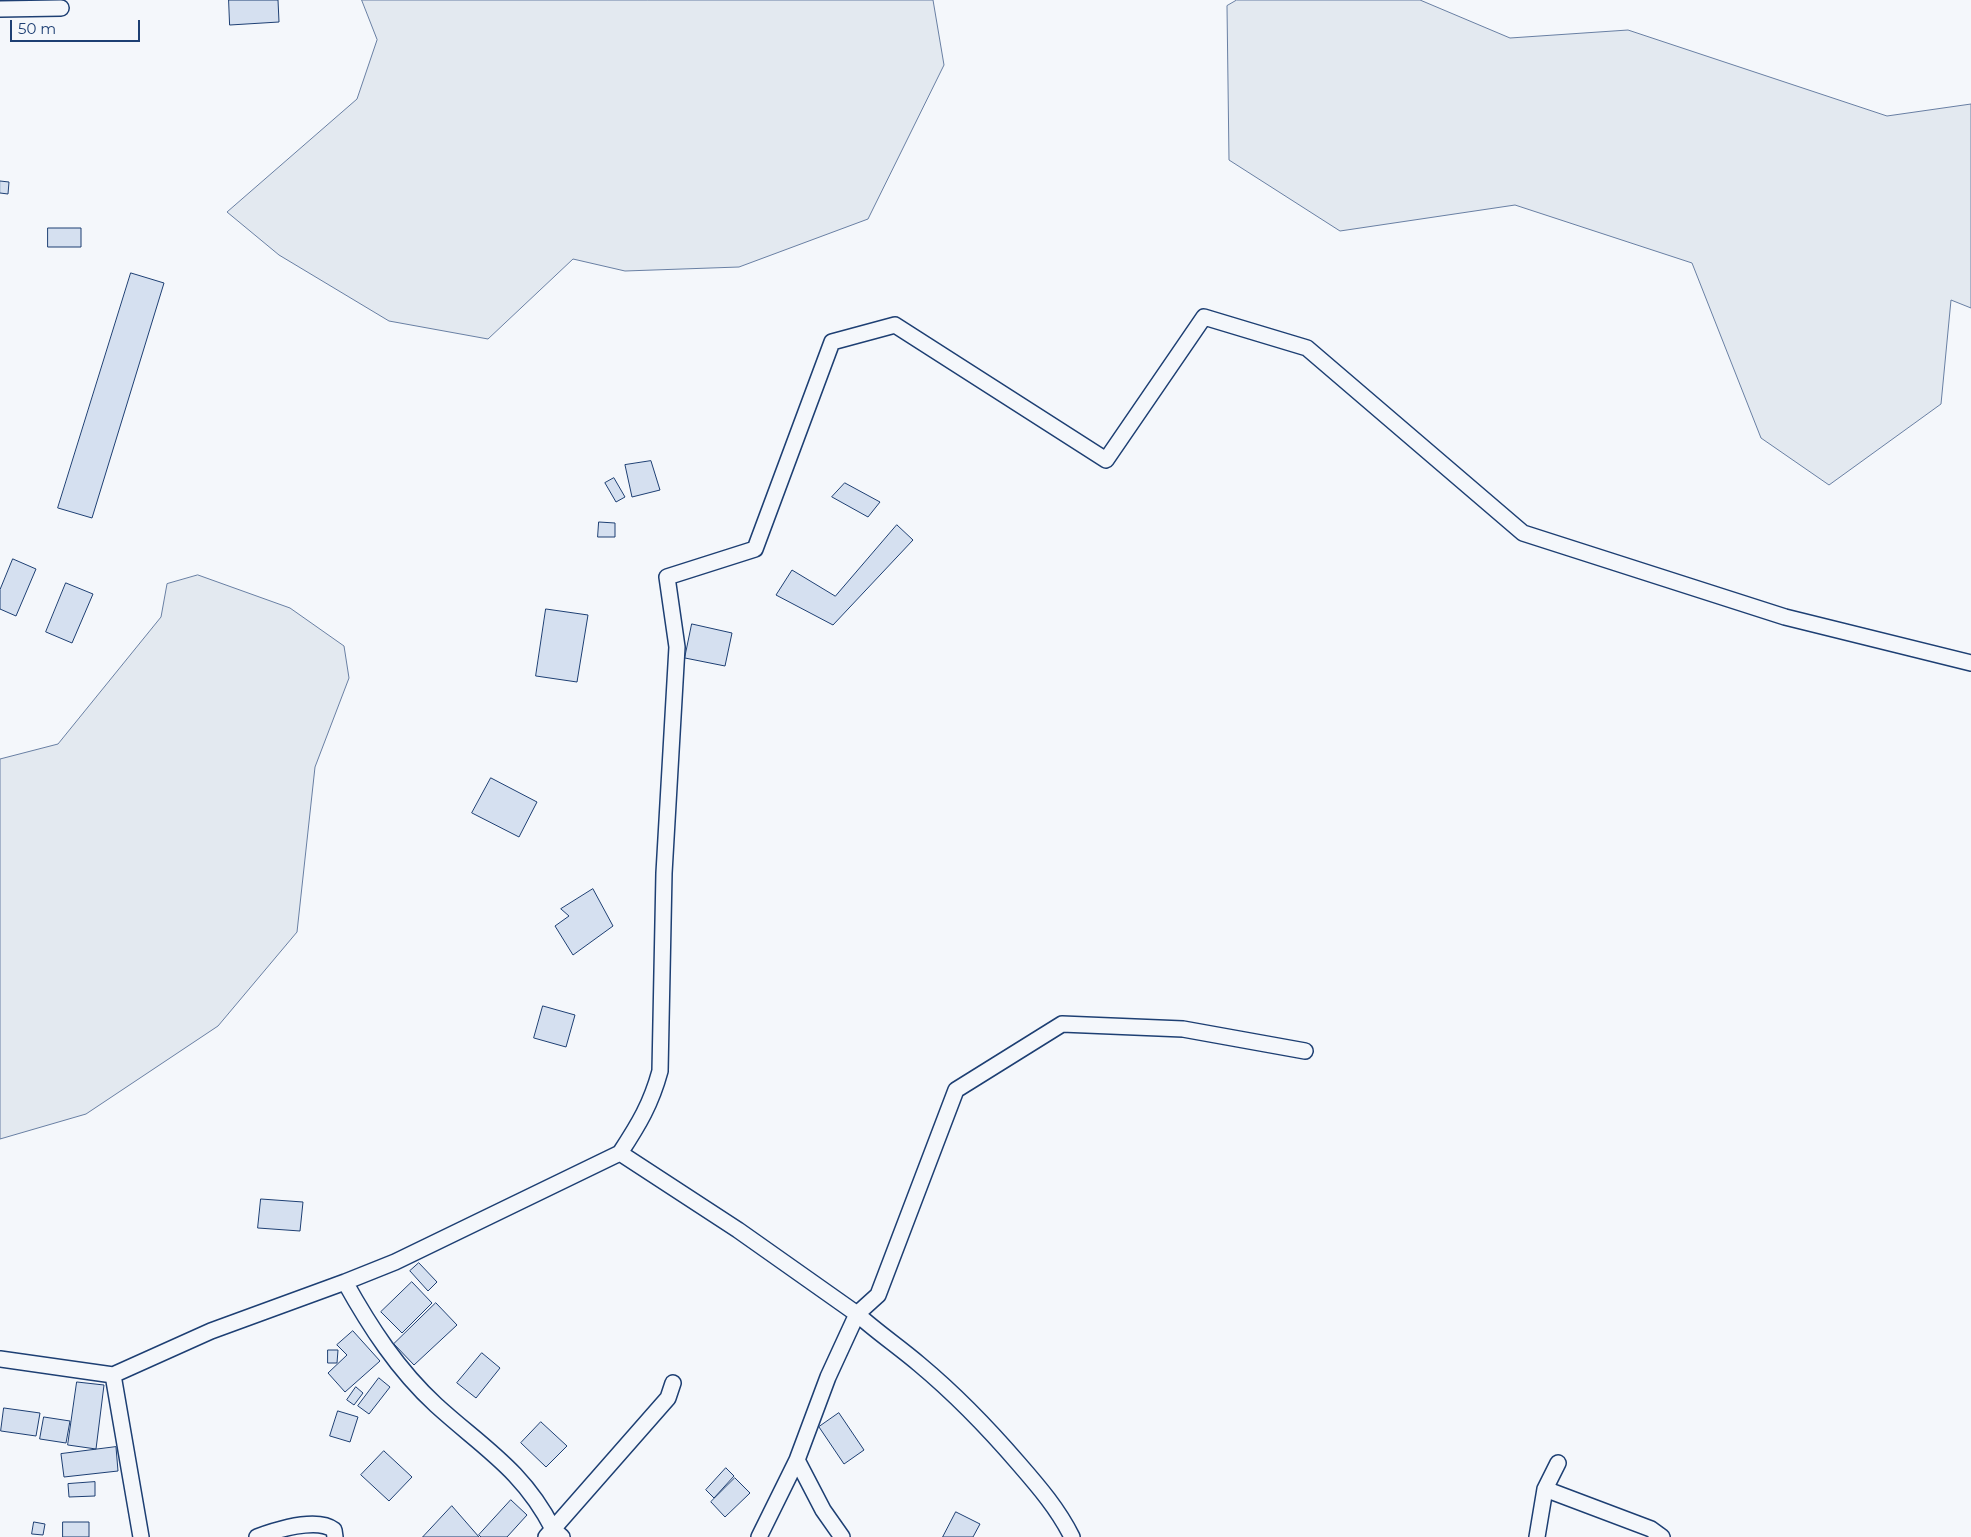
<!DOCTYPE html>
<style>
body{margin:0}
#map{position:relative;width:1971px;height:1537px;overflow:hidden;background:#f4f7fb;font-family:Montserrat,sans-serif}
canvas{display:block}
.scale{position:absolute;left:10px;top:20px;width:130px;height:22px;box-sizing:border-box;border:2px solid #1d3f73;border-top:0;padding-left:6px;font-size:15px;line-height:18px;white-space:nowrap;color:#1d3f73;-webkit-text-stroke:4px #f4f7fb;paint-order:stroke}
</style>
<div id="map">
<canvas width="1971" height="1537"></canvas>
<div class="scale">50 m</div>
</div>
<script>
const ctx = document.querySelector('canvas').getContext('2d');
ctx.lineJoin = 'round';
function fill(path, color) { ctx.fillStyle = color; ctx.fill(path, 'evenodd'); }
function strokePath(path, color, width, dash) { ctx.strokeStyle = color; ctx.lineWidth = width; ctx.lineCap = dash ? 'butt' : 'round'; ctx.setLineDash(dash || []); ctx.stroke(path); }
const green = new Path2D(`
 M362 0H933L944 65 868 219 739 267 625 271 573 259 488 339 389 321 279 255 227 212 357 99 377 40Z
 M1237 0H1420L1510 38 1628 30 1887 116 1971 104V308L1951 300 1941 404 1829 485 1761 438 1692 263 1515 205 1340 231 1229 160 1227 6Z
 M198 575 290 608 344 646 349 678 315 767 297 932 218 1026 86 1114 0 1139V759L58 744 161 617 167 584Z`);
fill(green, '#e3e9f0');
strokePath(green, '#687fa3', 1);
const building = new Path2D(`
 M229 0H278L279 22 230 25Z
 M0 181 9 182 8 194 0 193Z
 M48 228H81V247H48Z
 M131 273 164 283 92 518 58 508Z
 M651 461 660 490 632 497 625 465Z
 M614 478 625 497 616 502 605 483Z
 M845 483 880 502 868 517 832 497Z
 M599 522 615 523V537H598Z
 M897 525 913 540 833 625 776 595 792 570 835 596Z
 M13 559 36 569 16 616 0 609V590Z
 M66 583 93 594 72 643 46 632Z
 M546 609 588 615 577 682 536 676Z
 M692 624 732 633 725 666 685 658Z
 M491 778 537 802 519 837 472 813Z
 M593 889 613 926 573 955 555 926 569 916 561 909Z
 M543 1006 575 1015 566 1047 534 1038Z
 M261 1199 303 1202 300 1231 258 1228Z
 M419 1263 437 1282 428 1291 410 1271Z
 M412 1282 432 1303 402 1333 381 1312Z
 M436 1303 457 1325 414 1365 394 1344Z
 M353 1331 380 1361 345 1392 328 1373 347 1355 337 1345Z
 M328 1350H338L337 1363H328Z
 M482 1353 500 1368 476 1398 457 1383Z
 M379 1378 390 1387 369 1414 358 1406Z
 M77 1382 104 1385 96 1449 68 1445Z
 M356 1387 363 1393 354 1405 347 1400Z
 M4 1408 40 1413 36 1436 1 1431Z
 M338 1411 358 1417 350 1442 330 1436Z
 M839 1413 864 1450 844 1464 819 1427Z
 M44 1417 70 1421 66 1443 40 1439Z
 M541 1422 567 1446 546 1467 521 1443Z
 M116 1447 118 1471 64 1477 61 1454Z
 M384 1451 412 1477 389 1501 361 1475Z
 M726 1468 734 1476 714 1498 706 1490Z
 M735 1478 750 1493 725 1517 711 1502Z
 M95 1482V1496L69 1497 68 1484Z
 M511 1500 527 1515 507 1537H481L479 1535Z
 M452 1506 479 1537H423Z
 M956 1512 980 1524 973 1537H943Z
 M34 1522 45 1524 43 1535 32 1534Z
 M63 1522H89V1537H63Z`);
fill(building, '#d5e0f0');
strokePath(building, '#1d3f73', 1);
const minor = new Path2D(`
 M0 9 61 8
 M620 1153C639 1124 651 1104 660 1071L664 873 677 647 667 577 755 549 832 342 895 325 1106 460 1204 317 1307 348 1523 533 1785 617 1971 663
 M345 1282C370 1327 398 1370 436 1405 482 1447 523 1470 553 1529L546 1537
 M0 1359 113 1375 211 1331 345 1282 395 1262 620 1153 738 1230 857 1314 878 1295 956 1090 1062 1024 1183 1029 1305 1051
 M113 1375 141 1537
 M797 1460 823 1510 842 1537
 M1545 1489 1651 1529 1662 1537
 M257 1537C276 1530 317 1517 334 1530L335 1537
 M562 1537 553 1529 668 1398 673 1383
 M759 1537 797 1460 828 1377 857 1314C877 1332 899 1347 919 1364 955 1394 988 1428 1019 1464 1039 1487 1058 1509 1072 1537
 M1537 1537 1545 1489 1558 1463`);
strokePath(minor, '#1d3f73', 18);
strokePath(minor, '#f4f7fb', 15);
</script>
